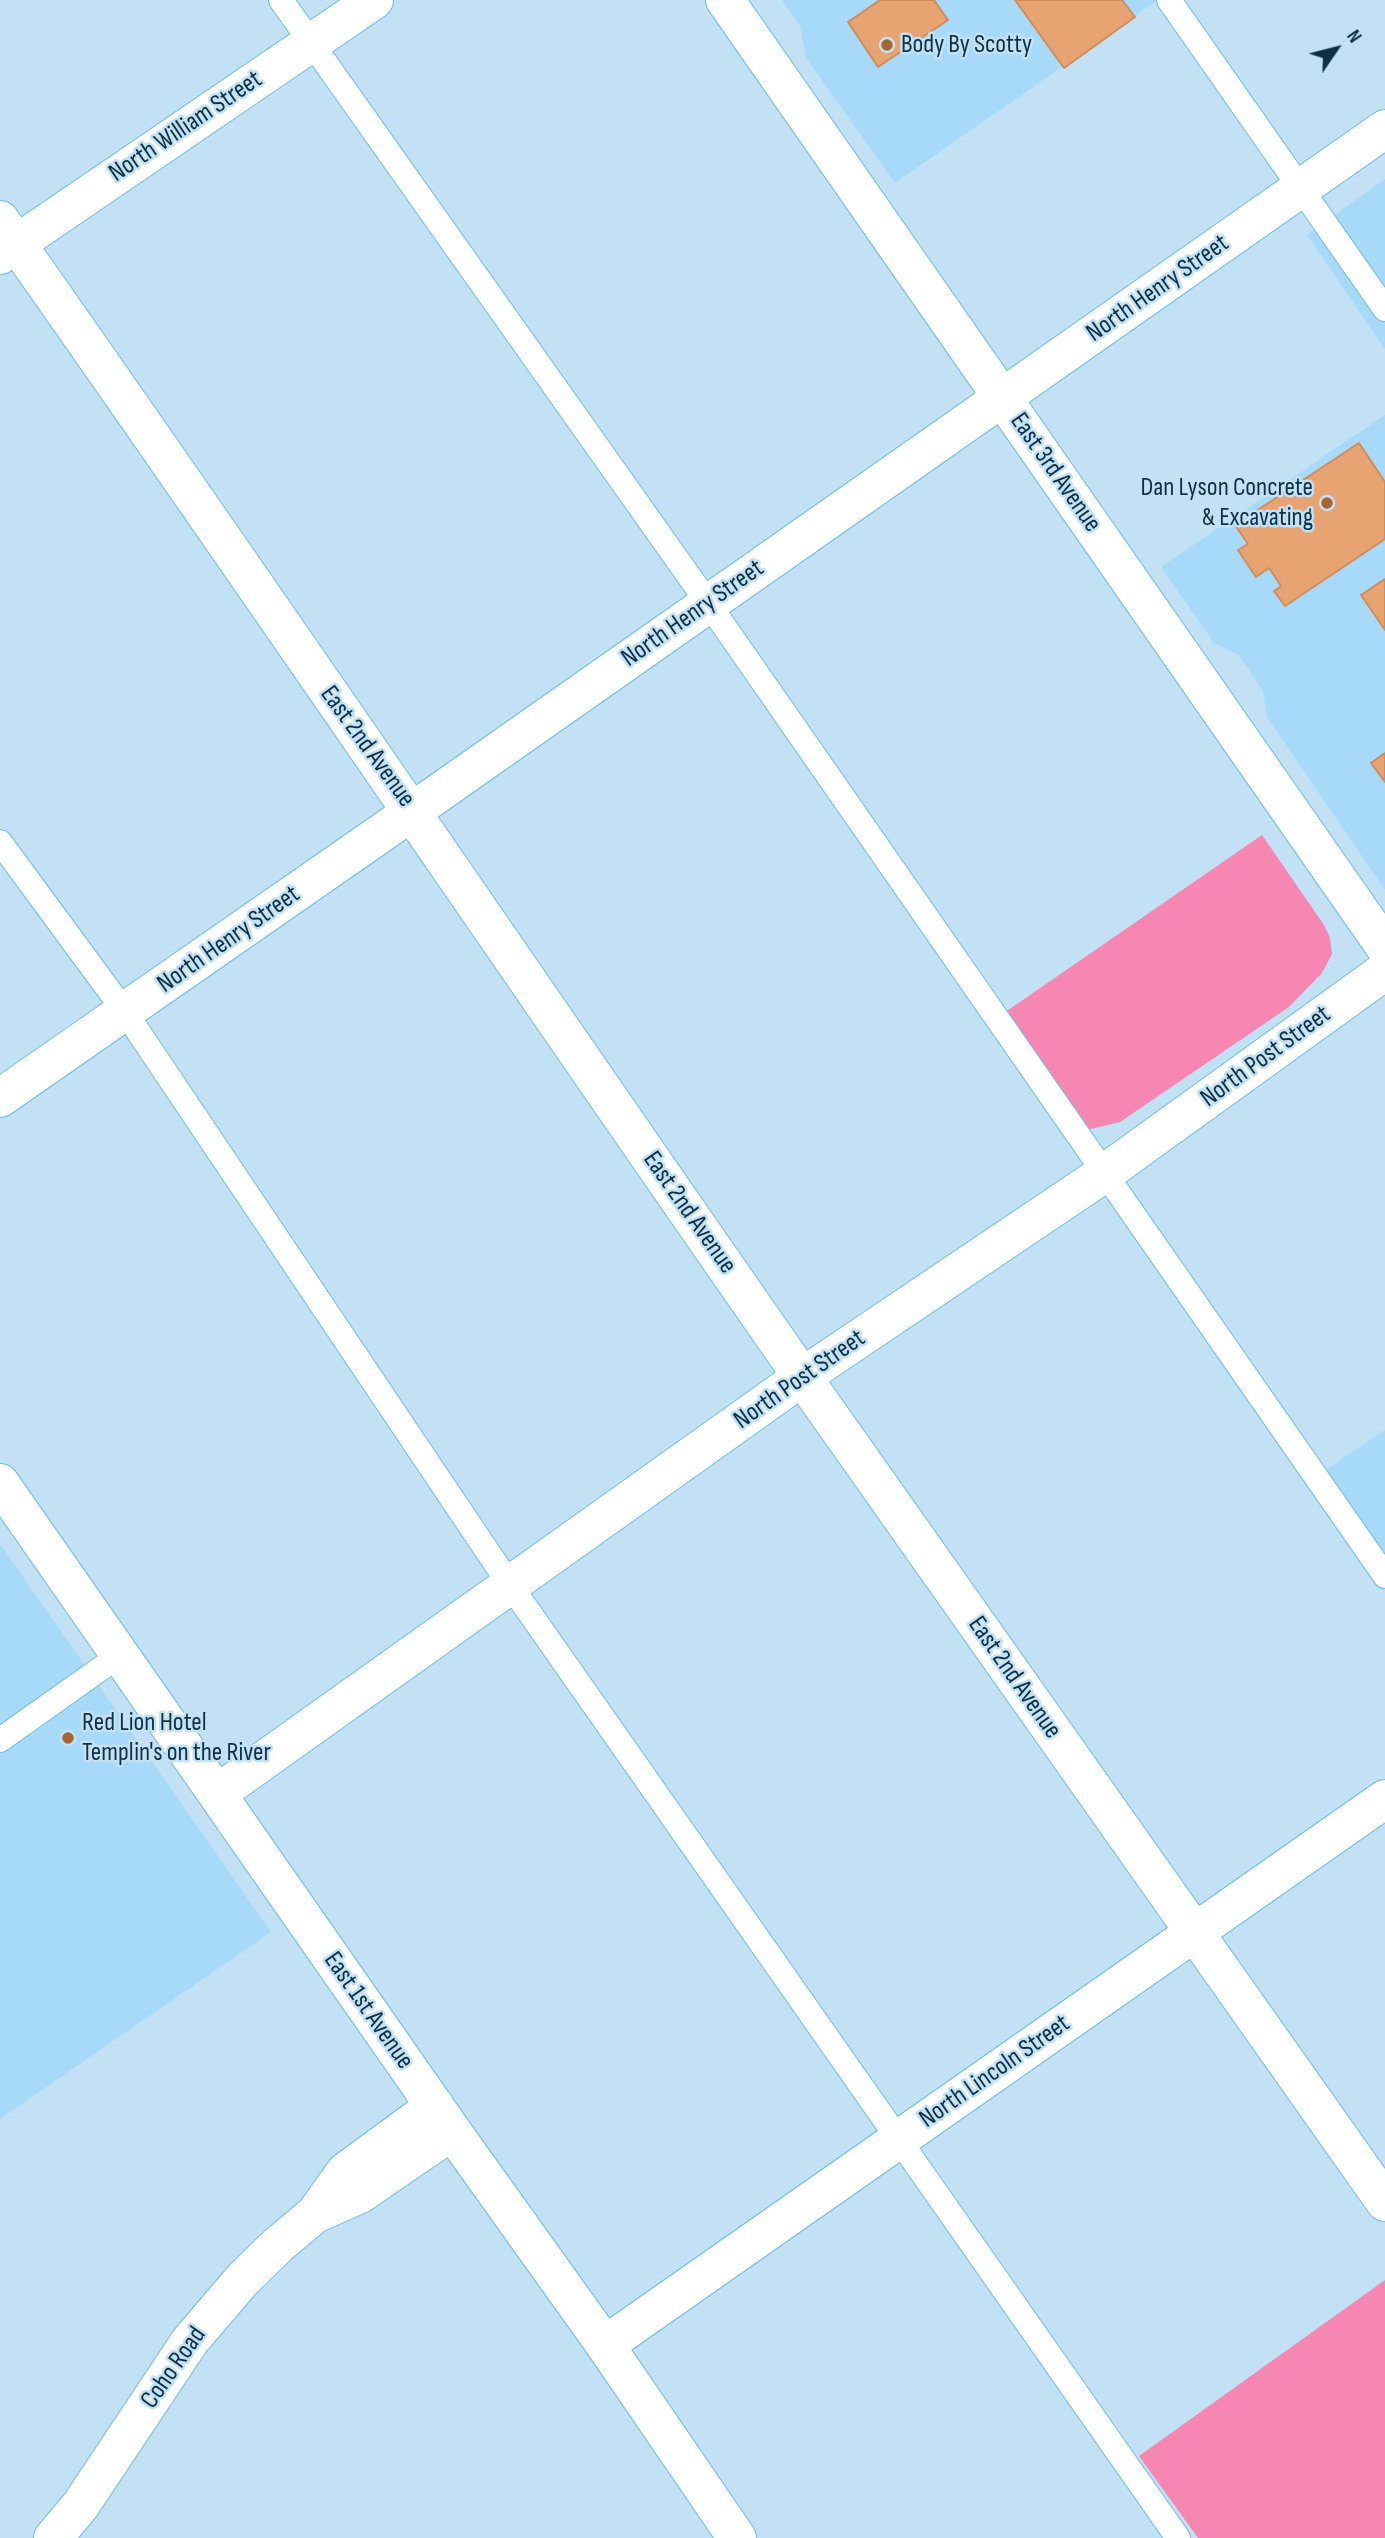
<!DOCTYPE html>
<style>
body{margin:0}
#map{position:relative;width:1385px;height:2538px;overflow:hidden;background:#c3e1f4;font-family:"Sofia Sans Condensed",sans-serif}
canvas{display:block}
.north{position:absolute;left:1301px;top:14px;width:70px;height:70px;-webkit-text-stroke:5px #c3e1f4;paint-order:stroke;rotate:55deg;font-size:19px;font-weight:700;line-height:28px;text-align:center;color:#0d3043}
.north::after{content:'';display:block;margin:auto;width:24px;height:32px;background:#0d3043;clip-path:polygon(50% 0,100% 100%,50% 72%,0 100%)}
</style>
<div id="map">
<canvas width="1385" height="2538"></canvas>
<div class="north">N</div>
</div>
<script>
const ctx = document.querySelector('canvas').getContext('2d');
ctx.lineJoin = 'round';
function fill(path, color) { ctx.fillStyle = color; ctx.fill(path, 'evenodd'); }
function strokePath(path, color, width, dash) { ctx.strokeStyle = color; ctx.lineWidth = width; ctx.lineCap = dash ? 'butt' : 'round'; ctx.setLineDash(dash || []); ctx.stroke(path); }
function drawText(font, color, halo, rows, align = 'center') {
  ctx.font = font + ' "Sofia Sans Condensed",sans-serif'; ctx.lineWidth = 5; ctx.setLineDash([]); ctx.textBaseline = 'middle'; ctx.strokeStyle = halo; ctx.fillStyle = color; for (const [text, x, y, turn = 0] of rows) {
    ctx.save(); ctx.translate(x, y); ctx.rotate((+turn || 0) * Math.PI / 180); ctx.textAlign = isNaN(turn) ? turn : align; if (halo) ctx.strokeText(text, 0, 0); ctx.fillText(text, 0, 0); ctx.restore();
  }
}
fill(new Path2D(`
 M782 0H1158L895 183 806 58 800 26Z
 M1385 179V349L1307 235Z
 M1385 415V890L1267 717 1263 691 1239 655 1214 643 1161 567Z
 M1385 1430V1566L1321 1473Z
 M0 1544 271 1932 0 2119Z`), '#a7d9f9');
fill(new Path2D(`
 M1262 835 1324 925 1330 938 1332 954 1322 973 1289 1007 1120 1122 1083 1131 1001 1015Z
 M1385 2280V2538H1198L1139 2456Z`), '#f687b2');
const building = new Path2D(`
 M880 0H934L948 20 878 67 848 22Z
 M1015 0H1122L1135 17 1064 68Z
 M1359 443 1385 482V539L1285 606 1274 591 1281 586 1269 568 1256 577 1238 550 1248 544 1235 525Z
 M1385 579V630L1361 595Z
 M1385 753V782L1371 763Z`);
fill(building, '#e8a372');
strokePath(building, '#d08d5c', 2);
const service = new Path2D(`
 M281 0 708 603 1385 1576
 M1169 0 1385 309
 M0 842 125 1012 510 1585 1178 2538
 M0 1740 120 1655`);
const minor = new Path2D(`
 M0 220C271 604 534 993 803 1378 995 1654 1190 1928 1385 2202
 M0 255 374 0
 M0 1483 452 2131 605 2345 737 2538
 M218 1793 802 1377 1105 1173 1385 971
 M317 2213 360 2194 452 2131
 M605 2345 1385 1799
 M53 2538 80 2506 190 2341 243 2279 278 2245 315 2214 345 2172 435 2106`);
const tertiary = new Path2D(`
 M725 0 1385 947
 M0 1098 413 811 1385 129`);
strokePath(service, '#6cbceb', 26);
strokePath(minor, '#6cbceb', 40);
strokePath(tertiary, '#6cbceb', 40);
strokePath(service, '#fff', 24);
strokePath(minor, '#fff', 38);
strokePath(tertiary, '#fff', 38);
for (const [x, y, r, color] of [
 [887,45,7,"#a76531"],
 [1327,503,7,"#a76531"],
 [68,1738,7,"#a76531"]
]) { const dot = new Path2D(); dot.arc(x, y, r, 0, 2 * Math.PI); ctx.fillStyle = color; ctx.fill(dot); strokePath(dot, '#c3e1f4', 2.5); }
drawText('26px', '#0d3043', '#c3e1f4', [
 ["Body By Scotty",901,45],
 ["Dan Lyson Concrete",1313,488,"right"],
 ["& Excavating",1313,518,"right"],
 ["Red Lion Hotel",82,1723],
 ["Templin's on the River",82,1753]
], 'left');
drawText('26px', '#0d3043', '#c3e1f4', [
 ["North William Street",186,127,-34],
 ["North Henry Street",1158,289,-35],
 ["East 3rd Avenue",1055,473,55],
 ["North Henry Street",693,614,-35],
 ["East 2nd Avenue",367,747,54],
 ["North Henry Street",229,940,-35],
 ["North Post Street",1266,1057,-36],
 ["East 2nd Avenue",689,1213,55],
 ["North Post Street",800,1380,-35],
 ["East 2nd Avenue",1014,1678,55],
 ["East 1st Avenue",368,2011,55],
 ["North Lincoln Street",995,2072,-35],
 ["Coho Road",174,2368,-55]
]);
</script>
